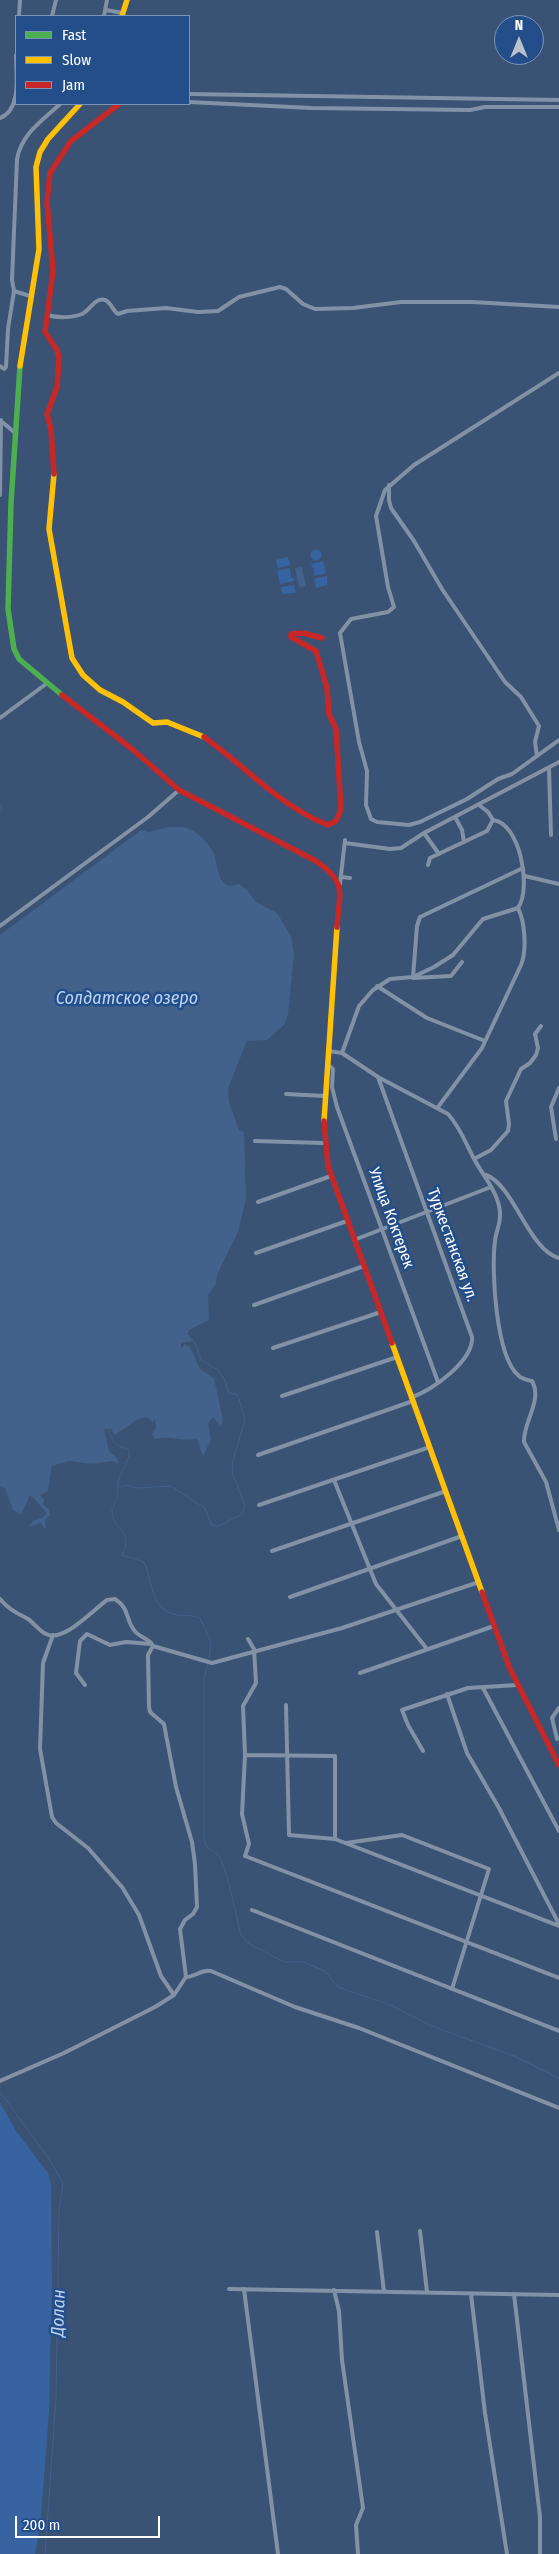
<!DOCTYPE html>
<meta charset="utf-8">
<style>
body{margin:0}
#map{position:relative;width:559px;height:2554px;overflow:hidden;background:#3a5273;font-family:"Fira Sans Condensed",sans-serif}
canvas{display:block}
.legend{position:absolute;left:15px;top:15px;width:175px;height:90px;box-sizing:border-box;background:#234e8a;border:1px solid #7b95b9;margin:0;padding:6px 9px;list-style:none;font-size:15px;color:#fff}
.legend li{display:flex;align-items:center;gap:10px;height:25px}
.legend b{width:25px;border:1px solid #7b95b9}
.north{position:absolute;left:494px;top:15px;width:50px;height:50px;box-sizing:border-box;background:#234e8a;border:1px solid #7b95b9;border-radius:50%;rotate:0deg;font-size:14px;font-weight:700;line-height:20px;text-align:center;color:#fff}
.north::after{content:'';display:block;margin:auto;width:18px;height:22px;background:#bac2ce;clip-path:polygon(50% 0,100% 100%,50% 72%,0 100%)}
.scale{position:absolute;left:15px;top:2516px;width:145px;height:22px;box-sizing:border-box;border:2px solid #fff;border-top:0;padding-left:6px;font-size:15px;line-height:18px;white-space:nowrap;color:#fff;-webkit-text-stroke:4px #234e8a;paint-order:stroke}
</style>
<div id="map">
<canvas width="559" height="2554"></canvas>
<ul class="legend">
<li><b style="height:6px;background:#4caf50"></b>Fast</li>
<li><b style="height:6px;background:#ffc107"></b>Slow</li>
<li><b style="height:6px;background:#c62828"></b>Jam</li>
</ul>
<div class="north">N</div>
<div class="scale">200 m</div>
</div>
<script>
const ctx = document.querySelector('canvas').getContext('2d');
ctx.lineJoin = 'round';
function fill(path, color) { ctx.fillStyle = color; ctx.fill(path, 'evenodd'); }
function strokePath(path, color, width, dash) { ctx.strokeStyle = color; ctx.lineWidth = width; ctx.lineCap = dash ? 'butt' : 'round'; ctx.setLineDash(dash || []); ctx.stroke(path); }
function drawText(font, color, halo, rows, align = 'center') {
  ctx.font = font + ' "Fira Sans Condensed",sans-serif'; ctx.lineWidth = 5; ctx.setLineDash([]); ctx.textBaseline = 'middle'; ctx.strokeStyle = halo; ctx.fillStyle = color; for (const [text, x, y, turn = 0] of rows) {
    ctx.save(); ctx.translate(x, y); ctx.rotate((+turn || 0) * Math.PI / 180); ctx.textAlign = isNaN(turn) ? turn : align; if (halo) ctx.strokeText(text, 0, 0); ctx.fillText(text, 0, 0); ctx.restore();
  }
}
fill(new Path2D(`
 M310.5 555a5.5 5.5 0 1 1 11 0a5.5 5.5 0 1 1-11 0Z
 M288 557 290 565 278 568 276 560Z
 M323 561 326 573 314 576V567L312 568 311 564Z
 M290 568 291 578H293L294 581 280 584 277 571Z
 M327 576V585L316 588 314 579Z
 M294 585 296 593 282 594 281 587Z
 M0 2102 16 2131 48 2173 51 2185 52 2283 49 2411 41 2517 35 2554H0Z`), '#3764a0');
fill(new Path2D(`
 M302 567 306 586 299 587 295 568Z
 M169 827C175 827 183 826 189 829 198 832 207 842 212 850 220 864 215 893 239 884L247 890 256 902 277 913 291 936 294 954 288 1014 284 1025 267 1040 247 1041 228 1088 229 1102 239 1130 244 1132 246 1199 238 1232 217 1275 216 1284 208 1295 209 1320 189 1330 188 1334 194 1341 181 1343V1348L185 1344 190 1347 200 1369 214 1378 223 1420 221 1426 213 1417 208 1423 211 1440 203 1456 197 1439C183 1442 170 1435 155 1439L152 1434 156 1427 155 1418 153 1422 147 1417 138 1419 115 1435 111 1429H104L109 1451 117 1458 119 1464 113 1461 92 1464 69 1461 52 1466 48 1491 40 1495 44 1499 43 1505 49 1509 50 1515 45 1520 46 1530 41 1523 29 1527 33 1521 42 1518 47 1513C40 1507 37 1500 30 1495L21 1515 13 1510 5 1488 0 1486V935L141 830 149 832Z`), '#42618b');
strokePath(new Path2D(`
 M0 805 2 808 0 812
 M108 1429C113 1442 115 1446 129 1450 130 1462 120 1471 118 1483 117 1488 119 1493 117 1498 116 1503 111 1507 112 1513 114 1531 134 1530 122 1555L144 1562C153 1580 149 1607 173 1614 182 1617 191 1614 200 1618L211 1642 209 1660
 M119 1487 126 1485 137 1488 171 1486 205 1508 211 1524 217 1527 242 1514 245 1506 233 1475 232 1464 245 1419C241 1410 241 1400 236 1394L229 1393 224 1378 218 1370 201 1360 194 1341
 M208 1664 204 1678V1840L207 1847 216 1853 220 1858 227 1876 241 1935 248 1943 284 1962H303L325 1971 338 1987 393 2006 429 2025 514 2056 559 2078
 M0 2092 50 2160 63 2183 59 2212 56 2399 45 2554`), '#42618b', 1);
strokePath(new Path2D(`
 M106 10 123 13
 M19 16 20 0
 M52 16 56 0
 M104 16 107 0
 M189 94 559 100
 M189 102 311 108 470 110 485 107H559
 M0 118C22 110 16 73 16 55
 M30 296 14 291 12 280 17 159C22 133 42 121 60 104
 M47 315C57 318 73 318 82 314 90 310 95 297 105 300 111 302 113 311 118 314L127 311 166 308 198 312 218 311 239 297 280 287 286 289 303 304 315 309 353 308 401 302H472L559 307
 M0 366 4 369 6 367 8 329 14 291
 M559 373 414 465 385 490 376 516 388 587 394 607 388 612 351 619 340 633 359 742 367 771 366 805 371 819 377 822 409 825 420 822 467 799 498 779 512 774 559 740
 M1 421 14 432
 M389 485V500L391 508 414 541 442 589 505 682 521 697 539 726 535 742 537 756
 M0 495 1 420
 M0 718 46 684
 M549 768 551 835
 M455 817 462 830 464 842
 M424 833 439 854
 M345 843 390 849 401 848 424 833 559 762
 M428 865 430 858 487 831 493 820
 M525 876 559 884
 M342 877 350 878
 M340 884 345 840
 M0 926 148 817 179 790
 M413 977 417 926 420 917 523 868
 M413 978 451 976 462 962
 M377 986 427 1018 485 1041
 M328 1051 342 1053 378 1077 448 1114C460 1127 465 1142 473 1157 482 1175 498 1191 500 1212 501 1223 496 1231 495 1241 491 1270 496 1356 518 1375 521 1379 527 1380 532 1381 543 1400 523 1422 524 1442L546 1482 559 1530
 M342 1053 359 1006 373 990 390 979 413 977 434 967 453 955 483 919 518 908C532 888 520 823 493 820L488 812 479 805
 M327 1064 333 1069 332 1087 337 1107 438 1382
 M378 1077 472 1337C474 1360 432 1391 412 1397
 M286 1094 325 1096
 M438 1107 482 1048 521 965C527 950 525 922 518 908
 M556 1139 551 1107 559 1088
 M255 1141 323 1143
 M474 1159 491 1150 508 1131 509 1124 506 1101 521 1069 530 1063 536 1055 538 1048 535 1034 541 1026
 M486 1175C514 1185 529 1251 559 1258
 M258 1202 331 1176
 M354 1240 491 1187
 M256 1253 347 1221
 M254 1305 364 1266
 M273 1348 381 1312
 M282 1396 397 1357
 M258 1455 413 1401
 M334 1480 376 1584 427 1649
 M259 1505 430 1447
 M272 1551 446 1491
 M290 1597 462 1536
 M0 1599C8 1609 17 1613 28 1619 34 1623 39 1631 46 1634 63 1643 93 1610 107 1600L115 1599C130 1609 125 1618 134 1630 139 1638 150 1638 153 1646L212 1663 342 1628 479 1582
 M53 1635 43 1663 40 1749 52 1817 56 1823 88 1848 122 1887 139 1915 161 1976 174 1995
 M248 1639 254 1649 256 1683 243 1706 245 1755 242 1814 249 1844 245 1856 559 1978
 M360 1673 494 1626
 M85 1685 76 1673 80 1641 87 1634 110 1645 126 1642 152 1644
 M483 1688 559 1831
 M447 1694 467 1753 499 1808 559 1924
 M286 1705 289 1835 335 1839 559 1926
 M557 1739 552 1718 559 1708
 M423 1751 408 1725 402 1710 468 1688 517 1685
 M245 1755 335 1756V1839
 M346 1843 402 1835 489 1869 452 1989
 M252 1910 559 2031
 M186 1977C196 1977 201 1969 211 1971L295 2007 359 2028 559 2108
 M0 2081 64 2053 155 2007 174 1995 186 1977 180 1929 185 1920 193 1914 197 1907 195 1864 192 1842 176 1787 164 1724 150 1712 149 1707 148 1655 153 1646
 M420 2231 427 2292
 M377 2232 384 2292
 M229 2289 559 2295
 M244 2289 278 2554
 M334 2290 339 2311 342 2360 363 2508 356 2525 358 2554
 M471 2294 485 2413 507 2554
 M514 2294 540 2517V2554`), '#8192a7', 4);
strokePath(new Path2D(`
 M20 366 11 503 8 609 14 649 19 659 62 695`), '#4caf50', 5.5);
strokePath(new Path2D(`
 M122 16 127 0
 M20 366 39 249 36 167 40 152 48 139 80 104
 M54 474 49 529 72 658 83 675 100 690 123 702 153 723 167 722 204 737
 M324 1121 337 927
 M392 1343 482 1592`), '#ffc107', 5.5);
strokePath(new Path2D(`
 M54 474 51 430 47 414 57 387 59 358 57 350 45 332 53 271 47 202 50 173 71 141 119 104
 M62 695 132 749 179 790 316 861C348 883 339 892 337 927
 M204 737C245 766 281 807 328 825L336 821 341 809 336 729 329 714 327 688 316 651 291 637V634L303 633 322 638
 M324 1121 328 1166 392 1343
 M482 1592 510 1669 559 1765`), '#c62828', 5.5);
drawText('16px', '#fff', '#234e8a', [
 ["Улица Коктерек",391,1218,70],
 ["Туркестанская ул.",452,1245,70]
]);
drawText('italic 18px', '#bcd3f1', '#234e8a', [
 ["Солдатское озеро",127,999],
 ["Долан",59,2313,-88]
]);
</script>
